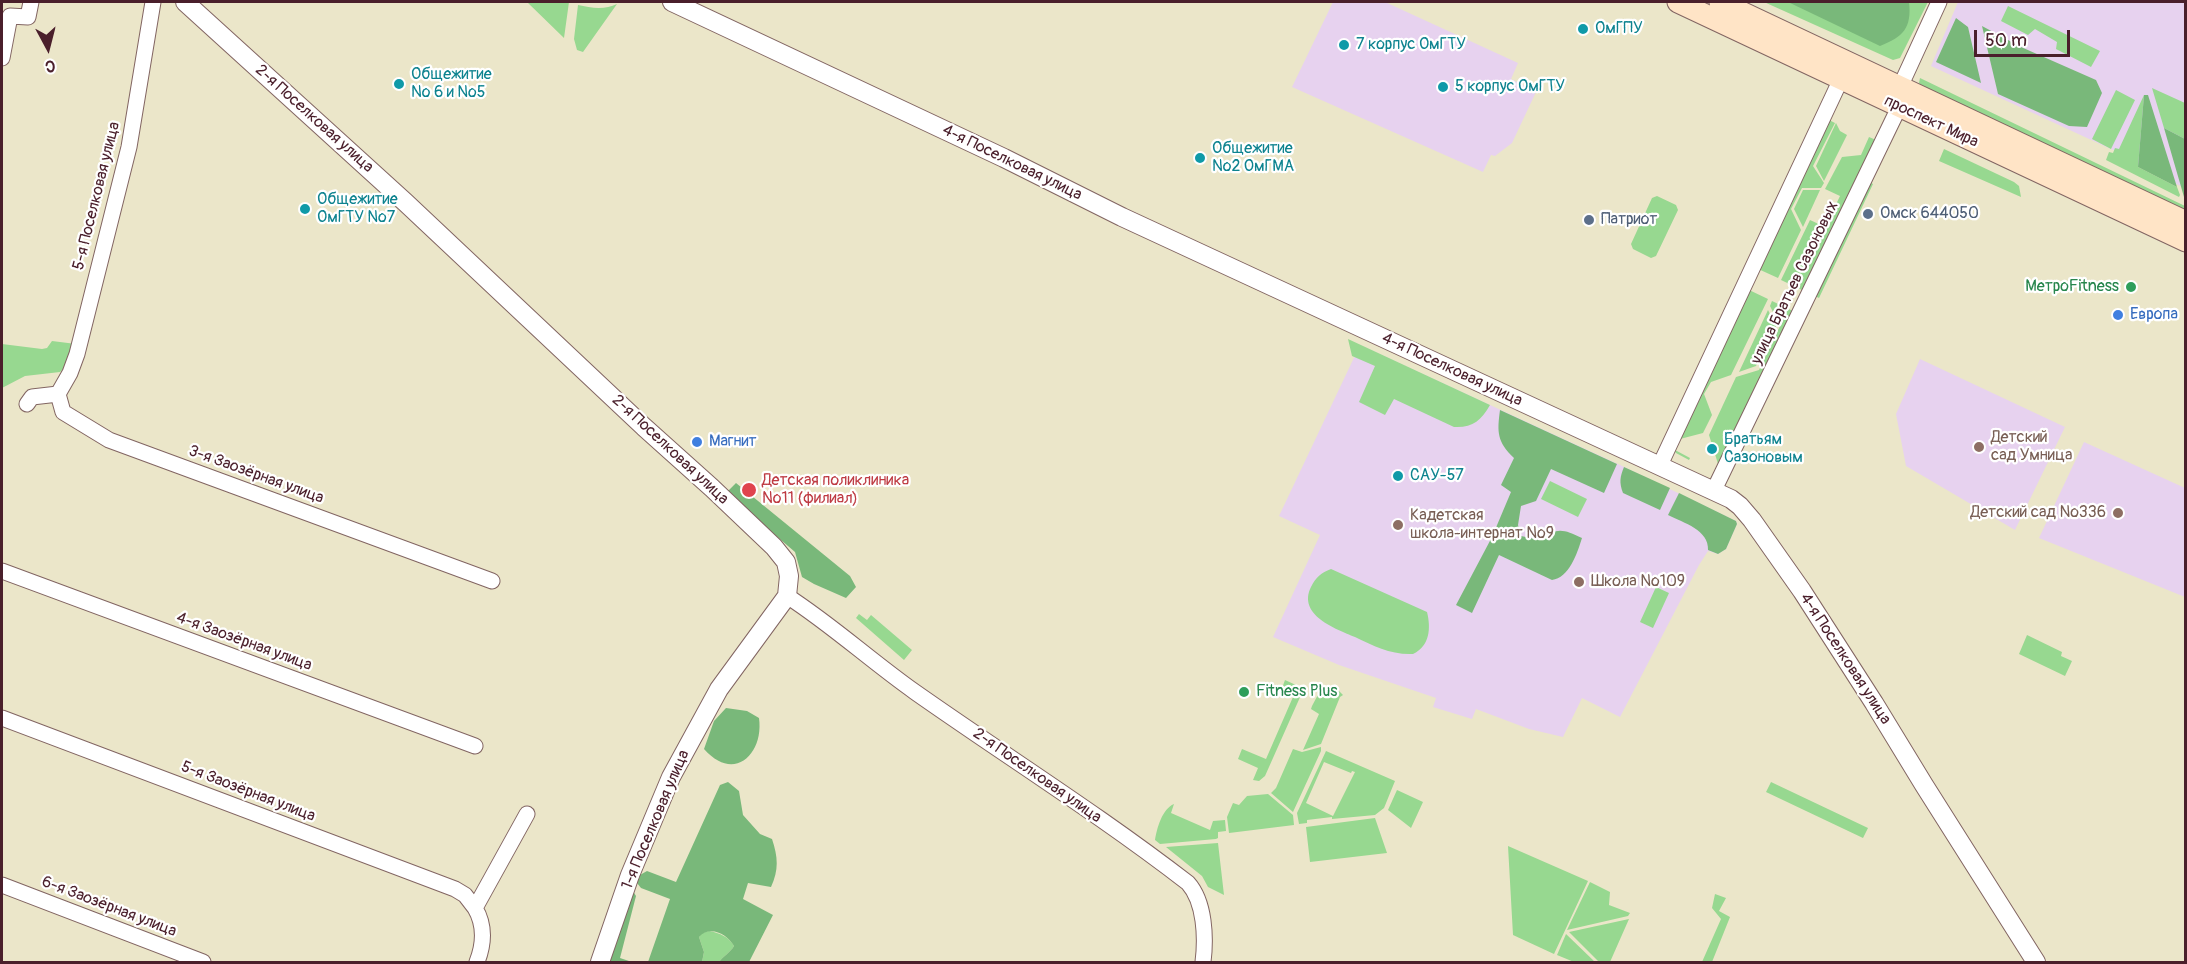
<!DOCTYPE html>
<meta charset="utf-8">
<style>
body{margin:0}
#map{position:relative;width:2187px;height:964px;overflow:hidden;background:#ebe6c9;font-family:Pangolin,sans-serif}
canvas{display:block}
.frame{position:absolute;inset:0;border:3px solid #4a1f2b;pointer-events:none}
.north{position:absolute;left:18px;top:18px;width:60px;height:60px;-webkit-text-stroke:4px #fff;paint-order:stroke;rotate:173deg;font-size:16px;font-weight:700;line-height:24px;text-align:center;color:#4a1f2b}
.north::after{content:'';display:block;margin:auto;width:21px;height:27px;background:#4a1f2b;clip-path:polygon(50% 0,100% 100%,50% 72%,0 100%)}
.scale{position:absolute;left:1974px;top:30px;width:96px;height:27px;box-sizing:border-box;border:3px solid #4a1f2b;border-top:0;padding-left:8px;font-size:18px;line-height:21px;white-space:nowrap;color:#4a1f2b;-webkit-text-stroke:4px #fff;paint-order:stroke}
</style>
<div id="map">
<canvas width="2187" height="964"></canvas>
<div class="frame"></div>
<div class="north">С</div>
<div class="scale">50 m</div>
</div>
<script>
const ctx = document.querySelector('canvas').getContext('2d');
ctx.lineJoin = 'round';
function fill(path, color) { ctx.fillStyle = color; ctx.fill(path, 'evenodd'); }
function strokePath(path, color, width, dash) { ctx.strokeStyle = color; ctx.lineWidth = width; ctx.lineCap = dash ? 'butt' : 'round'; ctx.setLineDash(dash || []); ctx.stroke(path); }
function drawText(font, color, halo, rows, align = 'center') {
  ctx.font = font + ' Pangolin,sans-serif'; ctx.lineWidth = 4.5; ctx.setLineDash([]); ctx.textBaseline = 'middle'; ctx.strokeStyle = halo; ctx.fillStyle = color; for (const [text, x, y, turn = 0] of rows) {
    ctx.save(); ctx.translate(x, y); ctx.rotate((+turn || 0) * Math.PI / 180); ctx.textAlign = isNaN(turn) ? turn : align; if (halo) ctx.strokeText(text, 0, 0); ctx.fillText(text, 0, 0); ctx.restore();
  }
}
fill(new Path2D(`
 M1333 2H1385L1518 63 1511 79 1536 92 1512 143 1495 156 1491 155 1483 172 1292 87Z
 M1958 2H2185V188L2128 162 2126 156 1931 66Z
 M1360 345 1620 465 1736 521 1737 524 1726 549 1718 554 1708 551 1699 565 1620 717 1582 698 1563 737 1529 729 1476 709 1472 719 1433 707 1436 698 1339 665 1273 637 1320 535 1279 516Z
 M1920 359 2065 427 2015 530 1906 466 1896 414Z
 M2084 442 2185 488V597L2039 538Z`), '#e7d2ef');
fill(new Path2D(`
 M527 2H569L564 38Z
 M1764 2H1928L1900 58 1893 60Z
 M617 4 583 52 577 50 574 39 578 5C591 8 605 10 617 4Z
 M2008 6 2100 51 2091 67 2056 49 2057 42 2035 29 2028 35 2001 21Z
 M1920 78 2185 206V212L1921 86 1919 83Z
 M2152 88 2185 103V139L2164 128Z
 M2116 90 2135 100 2111 149 2092 139Z
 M2144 95 2138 167 2177 187 2180 195 2179 197 2106 160 2109 152 2113 153 2115 148 2119 149Z
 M1827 119 1835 123 1813 166 1824 183 1821 188H1802L1791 209 1801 230 1778 278 1756 268Z
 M1836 123 1840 131 1847 135 1824 181 1816 166Z
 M1869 137 1876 140 1804 291 1781 280 1810 220 1825 227 1840 196 1825 189 1842 157 1861 155Z
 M1944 149 2014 182 2019 186 2021 197 1939 161Z
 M1868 181 1873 184 1819 298 1813 295Z
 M1803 190H1820L1803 227 1794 209Z
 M1657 196 1676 205 1678 210 1656 256 1651 258 1633 249 1631 244 1652 198Z
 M1747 289 1768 299 1731 375 1711 382 1704 394 1712 415 1703 433 1680 439 1675 450 1690 458 1689 460 1676 453 1673 449Z
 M1772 301 1795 312 1719 467 1709 435 1736 377 1759 370 1780 326 1770 306Z
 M1768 310 1776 326 1756 366 1739 372Z
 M1348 339 1490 405C1481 421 1472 428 1454 427L1394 399 1385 415 1359 402 1375 366 1352 356Z
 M52 341 76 344 69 364 60 372 25 376 2 388V344L42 349 47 348Z
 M1550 481 1587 499 1578 517 1541 499Z
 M1331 569 1427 612C1431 628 1430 646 1413 654 1391 655 1374 646 1355 637 1336 629 1297 615 1311 587 1316 577 1321 573 1331 569Z
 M1656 587 1669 593 1653 628 1640 622Z
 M859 614 867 620 871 615 912 650 904 660 856 618Z
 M2027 635 2062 652 2061 656 2072 661 2065 676 2019 654Z
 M1285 680 1298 686 1301 695 1265 776 1259 781 1253 780 1258 768 1238 759 1242 749 1266 759 1293 697 1281 691Z
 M1329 687H1335L1343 695 1340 697 1321 744 1303 750 1319 714 1311 709 1312 706 1321 689Z
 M1321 747V751L1293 812 1271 793 1276 788 1293 749 1302 752Z
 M1326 751 1395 781 1384 808 1375 815 1332 819V817L1307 820V823L1299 824 1297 813ZM1324 762 1351 773 1352 771 1355 772 1333 816 1306 803Z
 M1771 782 1868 828 1863 838 1766 792Z
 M1397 790 1423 802 1411 828 1388 810Z
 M1268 794 1293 815 1294 825 1229 833 1227 817 1233 803 1239 805 1247 796Z
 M1174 804 1171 813 1210 830 1213 821 1225 820 1226 831 1218 832V838L1216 839 1160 844 1155 840C1157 828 1162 809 1174 804Z
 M1375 818 1387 853 1310 862 1306 827Z
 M1218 843 1224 895 1208 887 1202 876 1166 847Z
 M1508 846 1588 881 1554 954 1513 935Z
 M1590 882 1610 892 1609 905 1630 913 1628 916 1567 930Z
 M1715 894 1726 898 1719 911 1730 917 1712 962H1702L1721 919 1712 908Z
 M1629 919 1610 962H1599L1569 932Z
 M709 931C720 933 729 937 734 946 730 953 723 956 719 962H702L704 952 699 937 702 933Z
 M1566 934 1595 962H1574L1557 955Z`), '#97d890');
fill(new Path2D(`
 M1788 2H1909C1912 28 1903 37 1880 46Z
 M1956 18 1968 27 1981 83 1936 62Z
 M1982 26 2021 47 2096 80 2102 93 2087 127 2069 126 1998 94Z
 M2144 95H2148L2177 187 2138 167Z
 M2164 128 2185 139V198L2184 197Z
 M1500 410 1617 464 1604 493 1551 469 1536 501 1521 506 1518 525 1521 536 1540 540C1557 527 1563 529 1582 538 1577 554 1569 578 1552 580L1499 555 1472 613 1456 605 1492 537 1511 492 1501 485 1514 458C1497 442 1497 432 1500 410Z
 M1624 467 1670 488 1660 510 1623 493C1619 482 1620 477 1624 467Z
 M736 483 850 576 856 587 846 598 814 584 802 577 795 552 726 493Z
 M1679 493 1736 521 1737 524 1726 549 1718 554 1708 550C1709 530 1684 523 1668 515Z
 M726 708 747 711 759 718C764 754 734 783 704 749L714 721Z
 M728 782 739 791 743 815 760 834 772 839C778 857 779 870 771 887L748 883 743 899 773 915 749 962H719C723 956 730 953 734 946 727 934 710 925 699 937L704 952 702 962H648L670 899 641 888 637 883 640 875 647 871 676 882 720 785Z
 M633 891 636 896 620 958 632 962H610L609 952Z`), '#79b87a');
const minor = new Path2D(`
 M2 58 10 16 28 17 31 2
 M1900 87 1939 2
 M58 394 70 373 77 354 129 147 153 2
 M27 404 32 397 58 394 63 412 109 440 492 581
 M1660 465 1841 79
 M1714 490 1903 99
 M2 571 475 746
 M787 596C832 625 871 661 915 692 1006 756 1100 815 1188 883 1205 902 1206 938 1203 962
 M2 718 455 889 465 895 475 908
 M2 885 203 962
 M477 962C484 944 485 925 475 908L527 814`);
const tertiary = new Path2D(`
 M185 2 405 202 644 427 712 488 774 547 786 562 789 576 787 596 719 689 671 777 630 875 600 962
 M672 2 1004 158 1122 217 1731 499 1740 506 1752 520 1802 591 1874 703 1924 785 2036 962`);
const secondary = new Path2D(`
 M1678 2 2186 241
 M1720 2 2186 222`);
strokePath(minor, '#826562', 17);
strokePath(tertiary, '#826562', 20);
strokePath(secondary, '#826562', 23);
strokePath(minor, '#fff', 15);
strokePath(tertiary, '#fff', 18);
strokePath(secondary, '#ffe4c6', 21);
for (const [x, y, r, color] of [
 [1583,29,6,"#0f9aa8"],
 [1344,45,6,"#0f9aa8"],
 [399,84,6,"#0f9aa8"],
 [1443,87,6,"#0f9aa8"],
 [1200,158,6,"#0f9aa8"],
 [305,209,6,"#0f9aa8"],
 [1868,214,6,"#5c6f8a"],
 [1589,220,6,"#5c6f8a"],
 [2131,287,6,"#2e9e5b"],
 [2118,315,6,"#3f7fe0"],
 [697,442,6,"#3f7fe0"],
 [1979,447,6,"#8d6e63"],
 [1712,449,6,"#0f9aa8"],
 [1398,476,6,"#0f9aa8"],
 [749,490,8,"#e0444e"],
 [2118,513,6,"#8d6e63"],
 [1398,525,6,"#8d6e63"],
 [1579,582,6,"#8d6e63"],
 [1244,692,6,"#2e9e5b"]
]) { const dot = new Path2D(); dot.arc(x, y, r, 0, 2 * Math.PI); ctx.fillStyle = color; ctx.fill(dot); strokePath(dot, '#fff', 2); }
drawText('16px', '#0d838f', '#fff', [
 ["ОмГПУ",1595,29],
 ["7 корпус ОмГТУ",1356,45],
 ["Общежитие",411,75],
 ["№ 6 и №5",411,93],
 ["5 корпус ОмГТУ",1455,87],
 ["Общежитие",1212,149],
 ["№2 ОмГМА",1212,167],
 ["Общежитие",317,200],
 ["ОмГТУ №7",317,218],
 ["Братьям",1724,440],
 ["Сазоновым",1724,458],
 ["САУ-57",1410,476]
], 'left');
drawText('16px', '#4a1f2b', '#fff', [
 ["2-я Поселковая улица",314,119,42],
 ["проспект Мира",1931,122,25],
 ["4-я Поселковая улица",1012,163,26],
 ["5-я Поселковая улица",97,196,-76],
 ["улица Братьев Сазоновых",1795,283,-64],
 ["4-я Поселковая улица",1452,370,25],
 ["2-я Поселковая улица",670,450,43],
 ["3-я Заозёрная улица",256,475,20],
 ["4-я Заозёрная улица",244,642,20],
 ["4-я Поселковая улица",1845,659,57],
 ["2-я Поселковая улица",1037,776,35],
 ["5-я Заозёрная улица",248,792,21],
 ["1-я Поселковая улица",656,820,-67],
 ["6-я Заозёрная улица",109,907,21]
]);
drawText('16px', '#4e5e75', '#fff', [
 ["Омск 644050",1880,214],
 ["Патриот",1601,220]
], 'left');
drawText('16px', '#27864d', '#fff', [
 ["МетроFitness",2119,287],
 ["Fitness Plus",1256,692,"left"]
], 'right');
drawText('16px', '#366cbe', '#fff', [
 ["Европа",2130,315],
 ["Магнит",709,442]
], 'left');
drawText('16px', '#785e54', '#fff', [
 ["Детский",1991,438],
 ["сад Умница",1991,456],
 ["Детский сад №336",2106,513,"right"],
 ["Кадетская",1410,516],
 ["школа-интернат №9",1410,534],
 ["Школа №109",1591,582]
], 'left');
drawText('16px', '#be3a42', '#fff', [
 ["Детская поликлиника",762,481],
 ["№11 (филиал)",762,499]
], 'left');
</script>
